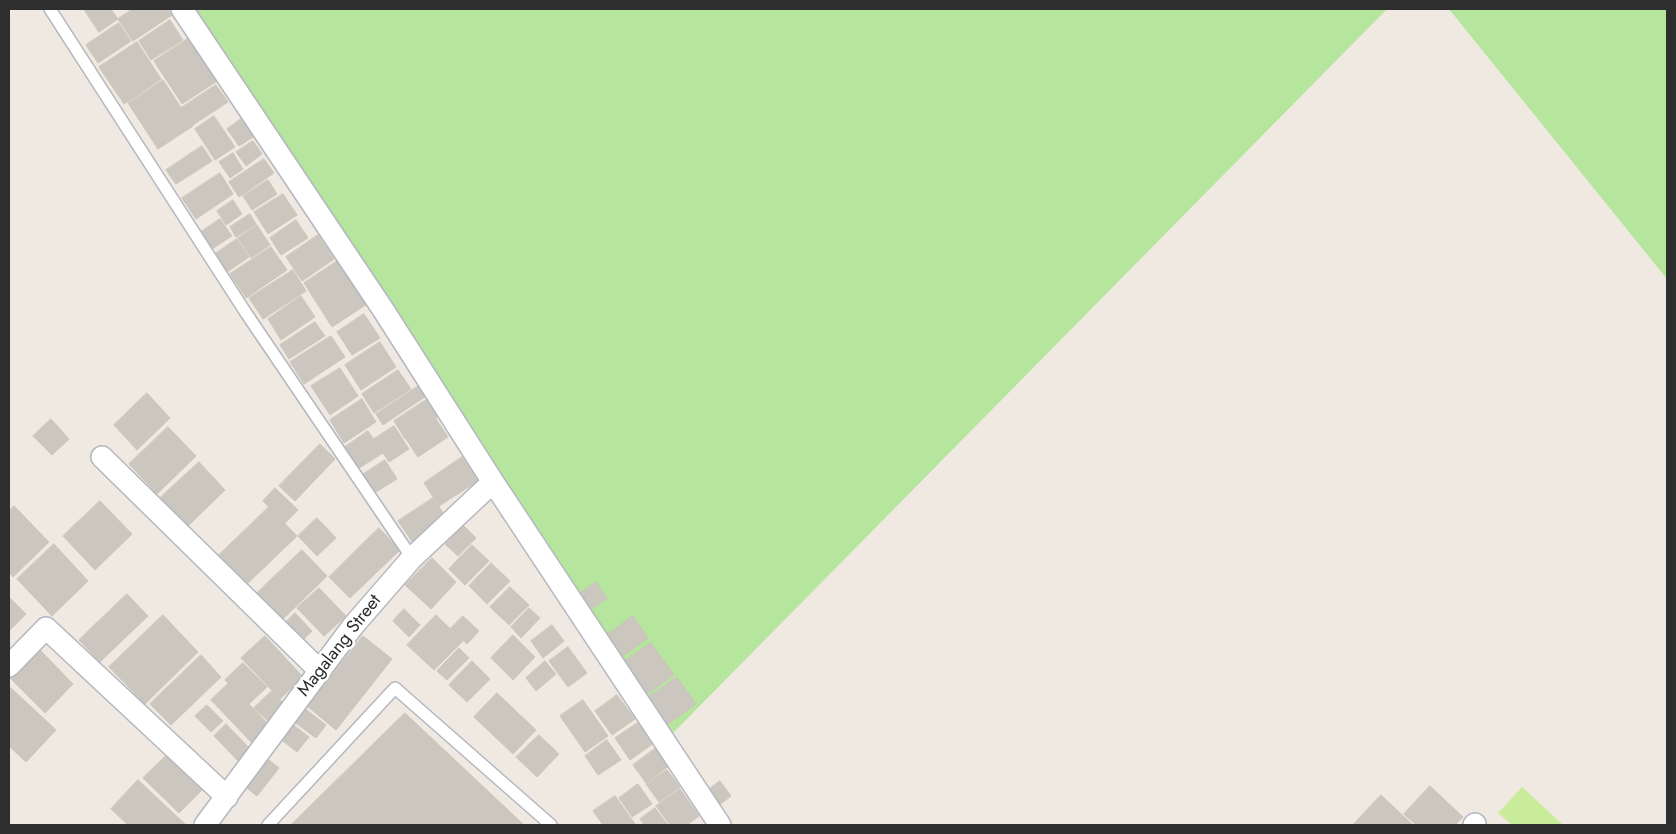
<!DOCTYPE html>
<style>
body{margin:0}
#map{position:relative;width:1676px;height:834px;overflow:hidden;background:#efe9e1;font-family:Jost,sans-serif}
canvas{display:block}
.frame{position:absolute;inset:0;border:10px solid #2e2e2e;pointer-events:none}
</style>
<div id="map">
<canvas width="1676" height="834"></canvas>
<div class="frame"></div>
</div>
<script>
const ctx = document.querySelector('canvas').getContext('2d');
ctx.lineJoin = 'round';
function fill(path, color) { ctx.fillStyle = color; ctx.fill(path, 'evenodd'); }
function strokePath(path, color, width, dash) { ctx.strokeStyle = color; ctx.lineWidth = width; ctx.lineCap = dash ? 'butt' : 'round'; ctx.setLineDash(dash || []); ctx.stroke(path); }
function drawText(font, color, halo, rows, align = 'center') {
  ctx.font = font + ' Jost,sans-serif'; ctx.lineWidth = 5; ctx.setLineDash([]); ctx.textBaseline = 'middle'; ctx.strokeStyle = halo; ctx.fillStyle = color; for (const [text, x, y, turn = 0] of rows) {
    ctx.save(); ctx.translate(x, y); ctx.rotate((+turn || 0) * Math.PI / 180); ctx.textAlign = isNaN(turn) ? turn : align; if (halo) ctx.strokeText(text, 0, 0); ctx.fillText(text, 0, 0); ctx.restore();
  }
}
fill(new Path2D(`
 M195 9H1387L672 734Z
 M1449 9H1667V279Z`), '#b6e59e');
fill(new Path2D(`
 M1522 787 1563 825H1512L1498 813Z`), '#c9ec9a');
const building = new Path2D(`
 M84 9H111L118 19 99 32Z
 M133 9H168L172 15 133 41 118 19Z
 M170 20 183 40 151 60 139 41Z
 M119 23 131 41 98 63 86 45Z
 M189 38 217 81 182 104 154 61Z
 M137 42 161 79 124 104 99 67Z
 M163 80 193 126 158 149 128 103Z
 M216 85 228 102 193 125 181 108Z
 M214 116 235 147 215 160 195 129Z
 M241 119 253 137 239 146 227 129Z
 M253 141 262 154 246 166 236 152Z
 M202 146 212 161 176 184 166 170Z
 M233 153 243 169 230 178 219 162Z
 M264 159 274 173 239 197 229 182Z
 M220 173 233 194 196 219 182 198Z
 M268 180 277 194 252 210 243 196Z
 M283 194 297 215 268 234 254 212Z
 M233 200 242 214 226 225 217 211Z
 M250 214 256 224 236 237 230 227Z
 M220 219 232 236 212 249 201 232Z
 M296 220 308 238 281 255 270 238Z
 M257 225 270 245 251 258 238 238Z
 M318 235 334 259 302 281 286 257Z
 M237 239 249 257 227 272 215 254Z
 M271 247 287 270 246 298 230 274Z
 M339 260 367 304 332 327 304 283Z
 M293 270 306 291 263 319 249 298Z
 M301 296 315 317 281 340 268 319Z
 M364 314 380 338 352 355 337 332Z
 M315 322 325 336 289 359 280 345Z
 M331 336 345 357 304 384 290 362Z
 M380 342 396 367 361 390 345 365Z
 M340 368 358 396 330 415 311 386Z
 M398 370 411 389 374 413 362 394Z
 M420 385 426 396 383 425 376 414Z
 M147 393 170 418 137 450 114 425Z
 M362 399 376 422 344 443 330 420Z
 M426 400 438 417 405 439 394 421Z
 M51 419 69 439 52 455 33 436Z
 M436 419 448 437 418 457 406 439Z
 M394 426 409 449 389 462 374 439Z
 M168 427 196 456 157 494 129 464Z
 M368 431 383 453 356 470 342 449Z
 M320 444 335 459 295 501 279 486Z
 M462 457 478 481 439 506 424 483Z
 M385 460 397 479 371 495 359 477Z
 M199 462 225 490 187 527 159 499Z
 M275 488 298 510 285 523 263 501Z
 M433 498 448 520 413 543 398 521Z
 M100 501 132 534 95 570 63 536Z
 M14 506 49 542 13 577 9 572V511Z
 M269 507 297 536 245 586 217 557Z
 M317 518 336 538 317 556 298 536Z
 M463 525 476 538 458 556 445 544Z
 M379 528 400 550 350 598 329 577Z
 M54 544 88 581 52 616 17 579Z
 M472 545 489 561 465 585 449 569Z
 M302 550 327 576 281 621 255 595Z
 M432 558 456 582 431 609 405 585Z
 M491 563 510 581 487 604 469 586Z
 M596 582 607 598 589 611 578 595Z
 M510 587 529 605 509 625 490 607Z
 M319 588 346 616 324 636 297 608Z
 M127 594 148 616 100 662 79 640Z
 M9 597 26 614 9 631Z
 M529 608 540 618 521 638 511 627Z
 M404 609 420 625 409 637 393 621Z
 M295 613 312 631 300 643 283 625Z
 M163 615 198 652 145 704 109 667Z
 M436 615 463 641 434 670 407 645Z
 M463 616 479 631 467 644 451 628Z
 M633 616 648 638 623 656 608 634Z
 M552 625 564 641 543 658 531 641Z
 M513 635 535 657 513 680 491 658Z
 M265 636 303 677 280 699 241 658Z
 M363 636 392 659 336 730 307 706Z
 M651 643 674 675 647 694 624 661Z
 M568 647 587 673 568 687 549 661Z
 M38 648 73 684 45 713 9 677Z
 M459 648 469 658 447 680 437 671Z
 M201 655 221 677 171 725 150 704Z
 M472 661 490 679 467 702 449 685Z
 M545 661 556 674 536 691 526 678Z
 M243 663 267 687 249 704 225 680Z
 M677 677 696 704 665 726 645 699Z
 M229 683 270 726 252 743 211 700Z
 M11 688 56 730 26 762 9 746V691Z
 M272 691 286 706 269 722 254 708Z
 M497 693 536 730 513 754 474 717Z
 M617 695 635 719 612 735 595 711Z
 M583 700 608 736 585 752 560 716Z
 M207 705 223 721 211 732 195 716Z
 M304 708 326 725 316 738 293 721Z
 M405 713 524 825H291Z
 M639 722 654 743 630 760 615 738Z
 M291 723 309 737 297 752 279 738Z
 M226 724 254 753 242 765 214 736Z
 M539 735 559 754 537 777 516 757Z
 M607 740 621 760 598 775 585 756Z
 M656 748 669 766 646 783 633 765Z
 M168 754 203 789 179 813 143 778Z
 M265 757 279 768 257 796 243 785Z
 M667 770 680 787 659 802 646 784Z
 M138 780 186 825H128L111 809Z
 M720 781 731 796 718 806 707 791Z
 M638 784 652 804 632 817 619 798Z
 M1430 786 1463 817 1455 825H1416L1404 814Z
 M680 789 699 816 687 825H670L656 806Z
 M1381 795 1413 825H1353Z
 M615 796 635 824 633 825H603L593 811Z
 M655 808 668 825H644L640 819Z`);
fill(building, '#cbc7bf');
strokePath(building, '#cbc5ba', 1);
const service = new Path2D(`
 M50 9 246 313 412 558
 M268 825 395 688 551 825`);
const minor = new Path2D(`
 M182 9 384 311 493 482 720 825
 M102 457 320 671
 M9 666 46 628 227 797
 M205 825 353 626 412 558 493 482
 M1474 825 1475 824`);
strokePath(service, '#b4b7c1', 14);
strokePath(minor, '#b4b7c1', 24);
strokePath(service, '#fff', 11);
strokePath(minor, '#fff', 21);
drawText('18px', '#2e2e2e', '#fff', [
 ["Magalang Street",340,646,-52]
]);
</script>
